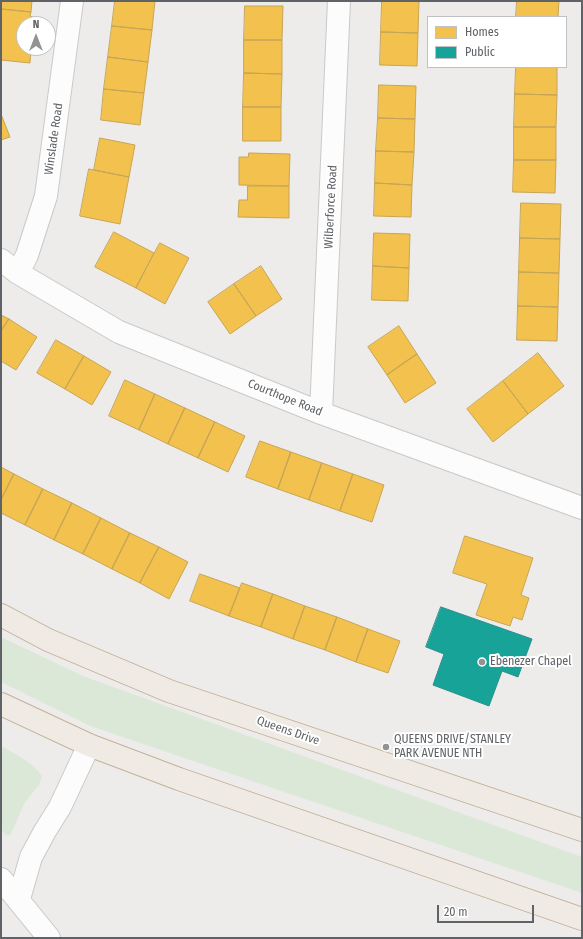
<!DOCTYPE html>
<style>
body{margin:0}
#map{position:relative;width:583px;height:939px;overflow:hidden;background:#eeecea;font-family:"Fira Sans Condensed",sans-serif}
canvas{display:block}
.frame{position:absolute;inset:0;border:2px solid #5f6367;pointer-events:none}
.legend{position:absolute;left:427px;top:16px;width:140px;height:52px;box-sizing:border-box;background:#fff;border:1px solid #bfc1c2;margin:0;padding:5px 7px;list-style:none;font-size:12px;color:#5f6367}
.legend li{display:flex;align-items:center;gap:8px;height:20px}
.legend b{width:20px;border:1px solid #bfc1c2}
.north{position:absolute;left:16px;top:16px;width:40px;height:40px;box-sizing:border-box;background:#fff;border:1px solid #bfc1c2;border-radius:50%;rotate:0deg;font-size:11px;font-weight:700;line-height:16px;text-align:center;color:#5f6367}
.north::after{content:'';display:block;margin:auto;width:14px;height:18px;background:#919395;clip-path:polygon(50% 0,100% 100%,50% 72%,0 100%)}
.scale{position:absolute;left:437px;top:905px;width:97px;height:18px;box-sizing:border-box;border:2px solid #5f6367;border-top:0;padding-left:5px;font-size:12px;line-height:14px;white-space:nowrap;color:#5f6367;-webkit-text-stroke:3px #fff;paint-order:stroke}
</style>
<div id="map">
<canvas width="583" height="939"></canvas>
<div class="frame"></div>
<ul class="legend">
<li><b style="height:11px;background:#f2c14e"></b>Homes</li>
<li><b style="height:11px;background:#17a398"></b>Public</li>
</ul>
<div class="north">N</div>
<div class="scale">20 m</div>
</div>
<script>
const ctx = document.querySelector('canvas').getContext('2d');
ctx.lineJoin = 'round';
function fill(path, color) { ctx.fillStyle = color; ctx.fill(path, 'evenodd'); }
function strokePath(path, color, width, dash) { ctx.strokeStyle = color; ctx.lineWidth = width; ctx.lineCap = dash ? 'butt' : 'round'; ctx.setLineDash(dash || []); ctx.stroke(path); }
function drawText(font, color, halo, rows, align = 'center') {
  ctx.font = font + ' "Fira Sans Condensed",sans-serif'; ctx.lineWidth = 4; ctx.setLineDash([]); ctx.textBaseline = 'middle'; ctx.strokeStyle = halo; ctx.fillStyle = color; for (const [text, x, y, turn = 0] of rows) {
    ctx.save(); ctx.translate(x, y); ctx.rotate((+turn || 0) * Math.PI / 180); ctx.textAlign = isNaN(turn) ? turn : align; if (halo) ctx.strokeText(text, 0, 0); ctx.fillText(text, 0, 0); ctx.restore();
  }
}
fill(new Path2D(`
 M1 637 83 676 582 857V893L90 726 1 682Z
 M1 746C15 754 33 762 42 776L39 785 25 802 10 836 5 834 1 829Z`), '#dbe8d7');
const homes = new Path2D(`
 M1 1H32L31 12 1 9Z
 M115 1H155L152 30 112 26Z
 M382 1H419L418 33 381 32Z
 M517 1H559L558 17H516Z
 M245 6H283L282 40H244Z
 M1 9 31 12 30 16 33 17V24H24V48H31L30 63 1 60Z
 M112 26 152 30 148 62 108 57Z
 M381 32 418 33 417 66 380 65Z
 M244 40H282V74L244 73Z
 M108 57 148 62 144 93 104 89Z
 M516 67H557V95L515 94Z
 M244 73 282 74 281 107H243Z
 M379 85 416 86 415 119 378 118Z
 M104 89 144 93 140 125 101 120Z
 M515 94 557 95 556 127H514Z
 M243 107H281V141H243Z
 M1 114 10 137 1 140Z
 M378 118 415 119 414 152 376 151Z
 M514 127H556V160H514Z
 M100 138 135 145 129 177 94 170Z
 M376 151 414 152 412 185 375 183Z
 M249 153 290 154 289 186 239 185V157H248Z
 M514 160H556L555 193 513 192Z
 M89 169 129 177 120 224 80 216Z
 M375 183 412 185 411 217 374 216Z
 M248 186H289V218L238 217 239 200H247Z
 M521 203 561 204 560 239 520 238Z
 M114 232 154 253 136 288 95 267Z
 M374 233 410 234 409 268 373 266Z
 M520 238 560 239 559 273 519 272Z
 M160 243 189 258 165 304 136 288Z
 M261 266 282 299 256 316 234 284Z
 M373 266 409 268 408 301 372 300Z
 M519 272 559 273 558 307 518 306Z
 M234 284 256 316 230 334 208 302Z
 M518 306 558 307 557 341 517 340Z
 M1 315 9 319 1 331Z
 M9 319 37 337 16 370 1 361V331Z
 M399 326 417 354 387 375 368 347Z
 M56 340 84 356 65 389 37 373Z
 M538 353 564 386 528 414 503 381Z
 M417 354 436 383 405 403 387 375Z
 M84 356 111 372 92 405 65 389Z
 M125 380 155 394 139 430 109 416Z
 M503 381 528 414 493 442 467 409Z
 M155 394 185 408 168 444 139 430Z
 M185 408 215 422 198 458 168 444Z
 M215 422 245 436 228 472 198 458Z
 M260 441 291 452 278 489 246 477Z
 M291 452 322 463 309 500 278 489Z
 M322 463 353 474 340 511 309 500Z
 M1 467 14 474 1 500Z
 M14 474 43 489 25 525 1 513V500Z
 M353 474 384 485 372 522 340 511Z
 M43 489 72 503 54 540 25 525Z
 M72 503 101 518 83 554 54 540Z
 M101 518 130 533 112 569 83 554Z
 M130 533 159 547 140 583 112 569Z
 M465 536 533 558 521 595 529 598 522 620 513 617 510 626 476 615 487 584 453 573Z
 M159 547 188 562 169 599 140 583Z
 M200 574 240 588 229 616 190 601Z
 M242 583 273 594 261 627 229 616Z
 M273 594 305 606 293 639 261 627Z
 M305 606 337 617 325 650 293 639Z
 M337 617 368 629 356 662 325 650Z
 M368 629 400 641 388 673 356 662Z`);
fill(homes, '#f2c14e');
strokePath(homes, '#c6a556', 1);
const public = new Path2D(`
 M441 607 532 639 518 677 502 671 489 706 433 685 444 654 426 647Z`);
fill(public, '#17a398');
strokePath(public, '#2d9089', 1);
const minor = new Path2D(`
 M1 260 18 273 119 332 321 413 582 508
 M18 273 27 255 46 196 72 1
 M321 413 339 1
 M1 879 49 938
 M19 899 31 857 45 831 60 807 89 745`);
const highway = new Path2D(`
 M1 615 48 640 169 691 582 830
 M1 704 89 745 179 779 582 919`);
strokePath(minor, '#c9c9c9', 24);
strokePath(highway, '#c3b19a', 24);
strokePath(minor, '#fcfcfc', 22);
strokePath(highway, '#efeae4', 22);
for (const [x, y, r, color] of [
 [482,662,4,"#919395"],
 [386,747,4,"#919395"]
]) { const dot = new Path2D(); dot.arc(x, y, r, 0, 2 * Math.PI); ctx.fillStyle = color; ctx.fill(dot); strokePath(dot, '#fff', 1.5); }
drawText('12px', '#5f6367', '#fff', [
 ["Winslade Road",54,139,-82],
 ["Wilberforce Road",331,207,-87],
 ["Courthope Road",285,398,22],
 ["Queens Drive",288,731,19]
]);
drawText('12px', '#5f6367', '#fff', [
 ["Ebenezer Chapel",490,662],
 ["QUEENS DRIVE/STANLEY",394,740],
 ["PARK AVENUE NTH",394,754]
], 'left');
</script>
